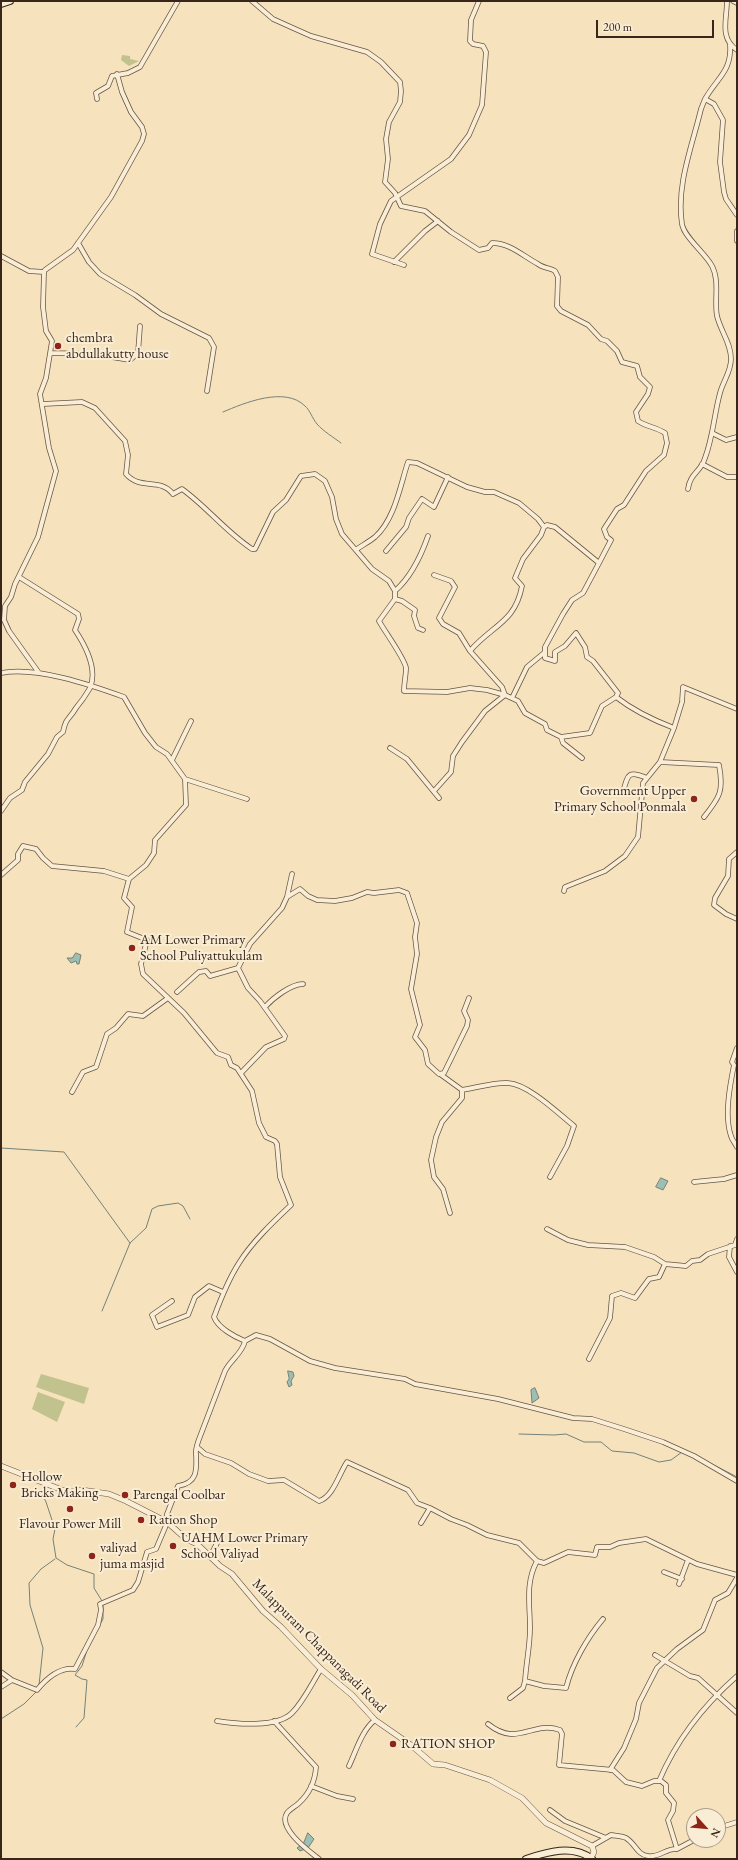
<!DOCTYPE html>
<style>
body{margin:0}
#map{position:relative;width:738px;height:1860px;overflow:hidden;background:#f6e3be;font-family:"EB Garamond",serif}
canvas{display:block}
.frame{position:absolute;inset:0;border:2px solid #38261b;pointer-events:none}
.north{position:absolute;left:686px;top:1808px;width:40px;height:40px;box-sizing:border-box;background:#f9edd5;border:1px solid #ac9d8b;border-radius:50%;rotate:117deg;font-size:11px;font-weight:700;line-height:16px;text-align:center;color:#38261b}
.north::after{content:'';display:block;margin:auto;width:14px;height:18px;background:#8f2418;clip-path:polygon(50% 0,100% 100%,50% 72%,0 100%)}
.scale{position:absolute;left:596px;top:20px;width:118px;height:18px;box-sizing:border-box;border:2px solid #38261b;border-top:0;padding-left:5px;font-size:12px;line-height:14px;white-space:nowrap;color:#38261b;-webkit-text-stroke:3px #f9edd5;paint-order:stroke}
</style>
<div id="map">
<canvas width="738" height="1860"></canvas>
<div class="frame"></div>
<div class="north">N</div>
<div class="scale">200 m</div>
</div>
<script>
const ctx = document.querySelector('canvas').getContext('2d');
ctx.lineJoin = 'round';
function fill(path, color) { ctx.fillStyle = color; ctx.fill(path, 'evenodd'); }
function strokePath(path, color, width, dash) { ctx.strokeStyle = color; ctx.lineWidth = width; ctx.lineCap = dash ? 'butt' : 'round'; ctx.setLineDash(dash || []); ctx.stroke(path); }
function drawText(font, color, halo, rows, align = 'center') {
  ctx.font = font + ' "EB Garamond",serif'; ctx.lineWidth = 4; ctx.setLineDash([]); ctx.textBaseline = 'middle'; ctx.strokeStyle = halo; ctx.fillStyle = color; for (const [text, x, y, turn = 0] of rows) {
    ctx.save(); ctx.translate(x, y); ctx.rotate((+turn || 0) * Math.PI / 180); ctx.textAlign = isNaN(turn) ? turn : align; if (halo) ctx.strokeText(text, 0, 0); ctx.fillText(text, 0, 0); ctx.restore();
  }
}
fill(new Path2D(`
 M122 55 130 56V59L139 61 129 66 121 60Z
 M41 1374 89 1388 84 1404 36 1387Z
 M38 1392 65 1402 57 1422 32 1409Z`), '#c2c28e');
const water = new Path2D(`
 M76 953 81 955 79 964H77L76 961 71 963 67 958H72Z
 M661 1178 668 1181 663 1190 656 1187Z
 M288 1371 293 1372 294 1376 291 1381 292 1385 289 1387 287 1382 289 1379Z
 M535 1388 539 1398 532 1403 531 1390Z
 M308 1833 314 1839 308 1848 300 1851 297 1848 303 1844Z`);
fill(water, '#9dbeb2');
strokePath(water, '#758176', 1);
strokePath(new Path2D(`
 M223 412C244 403 285 386 305 406 310 410 312 418 317 424 323 431 333 437 341 443
 M1 1148 64 1152 130 1243
 M102 1311 130 1243 146 1228 152 1209 158 1206 178 1203 183 1206 190 1219
 M519 1434 554 1435 566 1434 584 1442H601L612 1451 634 1453 659 1462 671 1460 682 1452
 M687 1451 737 1477
 M44 1488V1498L46 1502 55 1529 53 1539 56 1558 67 1565 94 1574V1588L102 1601
 M92 1640 103 1619V1604
 M39 1685 43 1648 30 1605 29 1583 41 1569 55 1559
 M1 1719 24 1704 37 1691
 M76 1727 84 1718 87 1680 82 1679 75 1675 82 1666 87 1650`), '#758176', 1);
const minor = new Path2D(`
 M252 1 273 19 293 28 311 36 367 52 381 62 400 82 401 91 400 102 389 122 386 139 388 159 385 182 395 193 401 206 425 211 451 232 479 250 488 248 492 243C510 243 523 256 538 264 543 268 550 268 555 271L558 277 557 306 561 311 588 325 601 339 607 341 617 351 622 362 637 366 640 377 650 387 648 394 636 412 638 421C647 427 656 427 665 433L667 443 664 455 646 471 624 505 617 509 604 529 607 537 611 540 599 563 555 527 547 525 544 527 538 519 519 503 494 492H485L467 487 417 463 408 462C400 486 395 519 375 537 370 541 363 545 357 549
 M727 1C727 19 719 38 737 50
 M733 1 737 3
 M97 99 96 93 108 86 112 76 128 73 140 67 178 1
 M705 99C717 78 732 71 730 45
 M737 231V241
 M78 243 89 262 100 274 135 295 161 314 209 338 214 347 207 391
 M1 256 29 271 44 272 43 307 46 331 52 341 46 378 40 394 49 448 56 471 38 537 15 584 11 597 5 606 4 620 9 631 39 673
 M394 262 425 231 438 221
 M404 265 372 254 380 224 391 201 451 159 469 135 482 105 486 52 483 46 473 44 470 41 471 20 479 1
 M45 270 73 250 111 197 142 141 144 134 142 127 131 112 122 92 117 74
 M51 353 93 354 130 360 138 353 140 326
 M43 404 82 402 95 408 125 441 128 455 126 474C141 491 160 477 173 494L182 489C207 507 226 532 252 549H255L273 512 286 500 301 476 315 474 325 481 332 497 336 519 342 534 372 569 389 581 395 591V599L379 621C385 632 405 659 406 668 406 675 404 683 404 691L447 692 470 688 487 690 505 695 518 701 525 713 545 724 547 730 561 737 590 733 602 706 616 697 618 693 593 661 587 657 585 647 576 633 565 646 555 652V661L545 658V647L563 614 572 600 583 593 599 563
 M712 433 726 440 737 437
 M702 464 727 477H737
 M688 489C690 473 701 472 705 458 713 437 714 415 720 393 723 381 731 372 731 359 731 343 721 332 717 316 714 300 720 281 712 266 705 253 684 237 682 224 676 185 692 147 701 109L705 99 714 104 723 120 720 162 724 192 726 199 737 215
 M386 551 406 527 409 518 422 499 434 507 448 477
 M434 575 451 581 455 587 439 618 443 624 459 633 470 651 502 687 505 695 485 711 462 742 453 756 451 772 434 791
 M395 591C411 577 421 556 428 536
 M395 599 402 601 415 610 414 616 418 628 423 630
 M470 651C492 625 515 623 522 586L515 578 523 559 541 535 544 527
 M1 673C36 666 91 685 124 697L145 733 156 747 167 754 185 779 186 805 155 840 154 853 146 865 129 879 124 898 132 907 127 932 147 940 141 964 143 974 184 1013 217 1053 228 1057 231 1065 237 1068 252 1091 259 1123 266 1137 275 1141 277 1144 280 1177 291 1205C273 1222 252 1242 239 1263 228 1280 221 1298 214 1317 218 1328 235 1337 245 1341
 M616 697C634 711 653 720 674 728L682 702 683 687 737 709
 M512 698 527 667 545 652
 M561 737 563 743 582 758
 M390 748 407 759 439 798
 M172 760 191 721
 M660 762 719 765C724 791 720 797 704 817
 M185 779 247 799
 M623 792C628 774 628 770 647 778
 M1 811 10 798 22 790 25 782 48 754 57 737 63 732C66 717 69 720 76 708 81 702 86 695 90 688 98 669 85 645 75 630L79 619 78 614 19 577
 M737 852 729 859 728 876 715 898 714 905 726 914 737 919
 M1 875 18 860V854L23 846 36 849 43 858 52 866 104 871 129 879
 M564 891 565 887 605 871 625 856 638 837 643 783 660 762 674 728
 M287 897 292 874
 M177 992 199 972 206 971 210 976 238 968
 M265 1007C273 998 291 984 303 984
 M737 1048 732 1062 734 1065C730 1085 724 1116 731 1136 732 1140 735 1143 737 1147
 M241 1073 266 1047 284 1039 285 1036 260 1001 248 988 238 968 250 944 282 908 287 897 300 889 308 896 317 900 335 901 352 898 367 892 374 893 399 890 407 893 417 923 415 937 417 954 411 989 420 1025 415 1037 425 1050 428 1064 439 1074 444 1073 467 1026 468 1020 464 1011 469 998
 M440 1074 462 1090V1098L442 1122 436 1137 431 1160 434 1177 443 1189 450 1213
 M462 1090C475 1088 495 1082 508 1083 528 1084 558 1113 574 1126L567 1146 550 1177
 M72 1092 83 1072 96 1067 107 1034 116 1028 128 1014 143 1016 168 998
 M694 1182 724 1179 737 1175
 M547 1229 568 1240 588 1245 625 1247 654 1257 665 1264 686 1266 692 1261 700 1260 708 1254 735 1245 737 1239
 M730 1246 729 1257 737 1272
 M172 1301 152 1315 157 1327 188 1315 195 1297 209 1286 223 1292
 M245 1341 256 1335 270 1339 310 1361 335 1368 405 1379 415 1384 498 1399 573 1418 592 1419 624 1429 663 1442 694 1456 737 1481
 M589 1359 610 1318 612 1296 621 1293 635 1298 649 1279 659 1277 665 1264
 M197 1447 205 1454 231 1463 249 1474 268 1481 284 1480 319 1501C333 1497 339 1474 347 1462L408 1490 417 1503 430 1508 451 1519 467 1525 487 1535 519 1543 537 1561 544 1563 568 1552 595 1555 597 1547H610L619 1543 646 1539 697 1564 737 1575
 M167 1522V1514L178 1486C197 1483 197 1471 196 1454 195 1448 199 1439 201 1434 209 1413 217 1392 225 1371 231 1359 242 1354 245 1341
 M421 1523 430 1508
 M208 1556 212 1553 218 1541
 M664 1572 682 1579
 M679 1584 688 1560
 M655 1655 690 1676 698 1678 737 1713
 M1 1672 12 1680
 M525 1681C526 1664 530 1646 530 1628 530 1605 525 1583 537 1561
 M1 1687 12 1680 37 1690C46 1679 60 1667 75 1669L98 1625 101 1610 100 1604 133 1590 138 1582 147 1552 156 1549 167 1523
 M510 1698 523 1688 525 1681 544 1686 566 1688C572 1664 587 1638 603 1619
 M217 1721C236 1724 277 1728 292 1713 304 1701 312 1683 321 1669
 M274 1721 316 1767C315 1781 310 1793 299 1803 296 1806 290 1809 287 1813 277 1828 309 1851 319 1859
 M488 1724C518 1748 532 1720 560 1730L562 1734 559 1765 613 1770 626 1782 642 1786 654 1781H661L666 1785V1793L674 1803 673 1811 668 1820 677 1849
 M349 1766C356 1751 362 1730 375 1720
 M610 1770 624 1748 636 1719 639 1703 657 1668 677 1649 703 1630 715 1600 728 1593 737 1578
 M659 1781C676 1741 704 1705 737 1676
 M311 1786 337 1796 353 1799
 M550 1810 565 1821 606 1838
 M718 1828 737 1822
 M592 1846 611 1835C615 1836 622 1836 626 1838 635 1843 637 1855 648 1856 659 1858 666 1848 677 1849
 M677 1849 694 1840`);
const tertiary = new Path2D(`
 M1 1466 62 1490 71 1492 82 1490 109 1494 126 1501 167 1522 186 1539 197 1544 220 1566 232 1574 263 1611 281 1627 321 1669 352 1695 375 1720 411 1745 433 1764 445 1765 490 1780 522 1798 546 1823 592 1846 594 1852 591 1858`);
const secondary = new Path2D(`
 M1 4 10 1
 M526 1859C547 1852 573 1844 592 1859`);
strokePath(minor, '#685544', 5.5);
strokePath(tertiary, '#685544', 6);
strokePath(secondary, '#38261b', 8);
strokePath(minor, '#f9edd5', 4);
strokePath(tertiary, '#f9edd5', 5);
strokePath(secondary, '#f9edd5', 6);
for (const [x, y, r, color] of [
 [58,346,4,"#8f2418"],
 [694,799,4,"#8f2418"],
 [132,948,4,"#8f2418"],
 [13,1485,4,"#8f2418"],
 [125,1495,4,"#8f2418"],
 [70,1509,4,"#8f2418"],
 [141,1520,4,"#8f2418"],
 [173,1546,4,"#8f2418"],
 [92,1556,4,"#8f2418"],
 [393,1744,4,"#8f2418"]
]) { const dot = new Path2D(); dot.arc(x, y, r, 0, 2 * Math.PI); ctx.fillStyle = color; ctx.fill(dot); strokePath(dot, '#f9edd5', 1.5); }
drawText('14px', '#38261b', '#f9edd5', [
 ["chembra",66,338],
 ["abdullakutty house",66,354],
 ["Government Upper",686,791,"right"],
 ["Primary School Ponmala",686,807,"right"],
 ["AM Lower Primary",140,940],
 ["School Puliyattukulam",140,956],
 ["Hollow",21,1477],
 ["Bricks Making",21,1493],
 ["Parengal Coolbar",133,1495],
 ["Ration Shop",149,1520],
 ["Flavour Power Mill",70,1524,"center"],
 ["UAHM Lower Primary",181,1538],
 ["School Valiyad",181,1554],
 ["valiyad",100,1548],
 ["juma masjid",100,1564],
 ["RATION SHOP",401,1744]
], 'left');
drawText('14px', '#38261b', '#f9edd5', [
 ["Malappuram Chappanagadi Road",319,1646,45]
]);
</script>
